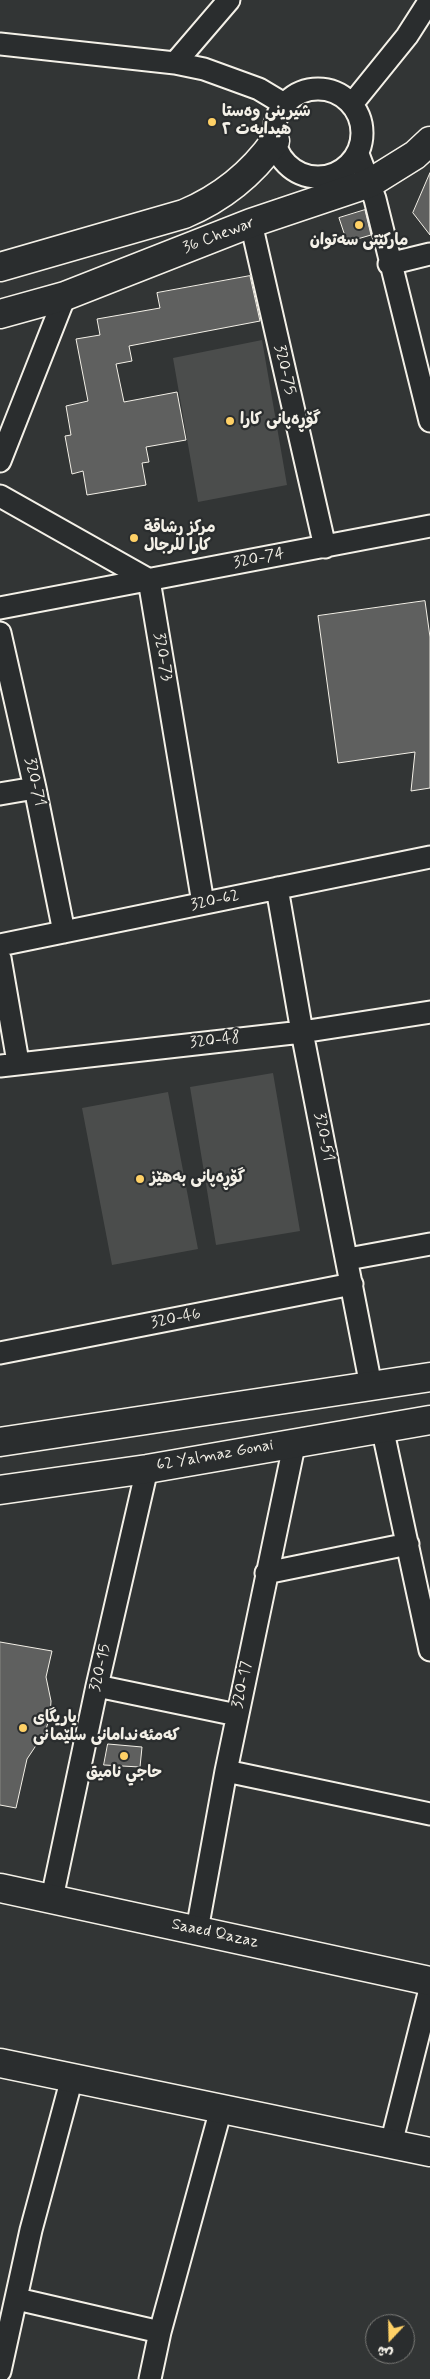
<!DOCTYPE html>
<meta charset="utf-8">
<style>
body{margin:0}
#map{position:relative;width:430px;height:2379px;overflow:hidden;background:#323535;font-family:Mynerve,"Playpen Sans Arabic",sans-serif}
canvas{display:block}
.north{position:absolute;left:365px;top:2314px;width:50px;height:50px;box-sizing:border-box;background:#2a2d2e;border:1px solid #7b7b78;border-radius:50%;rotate:201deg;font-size:14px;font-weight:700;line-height:20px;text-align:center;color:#f4f1e8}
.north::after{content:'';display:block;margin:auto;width:18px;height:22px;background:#ffd166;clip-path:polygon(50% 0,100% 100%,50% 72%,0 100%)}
</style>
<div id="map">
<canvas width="430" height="2379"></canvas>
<div class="north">ش</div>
</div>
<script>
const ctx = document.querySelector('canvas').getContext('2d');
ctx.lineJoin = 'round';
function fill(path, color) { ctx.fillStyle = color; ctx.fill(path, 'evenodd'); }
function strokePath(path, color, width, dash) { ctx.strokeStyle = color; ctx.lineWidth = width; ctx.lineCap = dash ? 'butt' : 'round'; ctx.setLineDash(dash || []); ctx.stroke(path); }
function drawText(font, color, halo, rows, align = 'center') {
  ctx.font = font + ' Mynerve,"Playpen Sans Arabic",sans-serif'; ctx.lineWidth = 4.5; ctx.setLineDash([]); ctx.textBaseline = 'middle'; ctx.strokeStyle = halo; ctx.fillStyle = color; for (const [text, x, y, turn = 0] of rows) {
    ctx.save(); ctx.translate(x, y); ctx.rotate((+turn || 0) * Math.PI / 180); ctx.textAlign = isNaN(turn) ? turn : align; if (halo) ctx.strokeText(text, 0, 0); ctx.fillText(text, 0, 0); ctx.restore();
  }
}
fill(new Path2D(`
 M262 340 287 485 198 502 173 358Z
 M273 1073 300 1231 216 1245 190 1087Z
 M168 1092 198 1249 112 1265 82 1108Z`), '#4b4d4c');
const building = new Path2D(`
 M430 173V235L413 213Z
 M365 210 371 235 347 242 339 218Z
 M250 276 260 321 129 346 132 361 116 364 124 402 177 392 186 440 146 447 149 462 142 463 146 485 87 495 83 471 72 474 65 436 71 435 66 406 88 401 76 339 100 335 97 319 160 308 157 293Z
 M425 601 430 637V788L411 791 415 752 338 763 318 616Z
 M0 1642 52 1651 46 1677 51 1701 50 1717 45 1732 27 1759 16 1808 0 1805Z
 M108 1744 142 1747 140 1767 104 1765Z`);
fill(building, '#5f605f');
strokePath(building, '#f4f1e8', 1);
const street = new Path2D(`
 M0 44 175 63 204 69 259 89 284 104
 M175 63 229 0
 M274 133a44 44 0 1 1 88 0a44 44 0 1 1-88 0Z
 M352 104 407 36 430 0
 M358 154 375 199 430 421
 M251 223 325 547
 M389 264 430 254
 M0 461 65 296
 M0 496 149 580 203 903
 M0 608 430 526
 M0 633 35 788 64 932
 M0 794 35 788
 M277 888 302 1032 371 1386
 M0 945 430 857
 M0 958 18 1062
 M0 1066 302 1032 430 1012
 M348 1259 430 1244
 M0 1353 352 1284
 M382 1427 430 1650
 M266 1573 408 1544
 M97 1686 237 1715
 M226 1771 430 1814
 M52 1898 97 1686 147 1469
 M197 1930 226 1771 295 1441
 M391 2144 430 1989
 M17 2299 160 2332
 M0 2371 31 2230 72 2078
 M150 2379 160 2332 221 2109`);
const secondary = new Path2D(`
 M0 267 184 214C222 198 251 175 275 141
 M0 314 65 296 251 223 370 183 415 155 430 141
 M0 1442 430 1377
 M0 1490 147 1469 430 1420
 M0 1888 430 1981
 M0 2063 430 2152`);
strokePath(street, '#f4f1e8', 25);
strokePath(secondary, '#f4f1e8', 31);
strokePath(street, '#2a2d2e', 21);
strokePath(secondary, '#2a2d2e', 28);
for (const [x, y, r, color] of [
 [212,122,5,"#ffd166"],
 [359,225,5,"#ffd166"],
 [230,421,5,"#ffd166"],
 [134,538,5,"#ffd166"],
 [140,1179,5,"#ffd166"],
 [23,1728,5,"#ffd166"],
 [124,1756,5,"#ffd166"]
]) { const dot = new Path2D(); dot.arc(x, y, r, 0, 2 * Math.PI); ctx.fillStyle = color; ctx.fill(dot); strokePath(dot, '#2a2d2e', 2); }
drawText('bold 16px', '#f4f1e8', '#2a2d2e', [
 ["شیرینی وەستا",222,113],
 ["هیدایەت ٢",222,131],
 ["مارکێتی سەتوان",359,242,"center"],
 ["گۆڕەپانی کارا",240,421],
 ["مركز رشاقة",144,529],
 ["كارا للرجال",144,547],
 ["گۆڕەپانی بەهێز",150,1179],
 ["یاریگای",33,1719],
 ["کەمئەندامانی سلێمانی",33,1737],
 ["حاجي ناميق",124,1774,"center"]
], 'left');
drawText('16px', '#f4f1e8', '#2a2d2e', [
 ["36 Chewar",219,236,-21],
 ["320-75",284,370,77],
 ["320-74",259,559,-11],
 ["320-73",162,657,80],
 ["320-71",34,782,78],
 ["320-62",215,901,-12],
 ["320-48",215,1041,-6],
 ["320-51",323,1137,79],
 ["320-46",176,1319,-11],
 ["62 Yalmaz Gonai",215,1456,-10],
 ["320-15",101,1668,-77],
 ["320-17",243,1685,-78],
 ["Saaed Qazaz",215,1934,12]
]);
</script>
